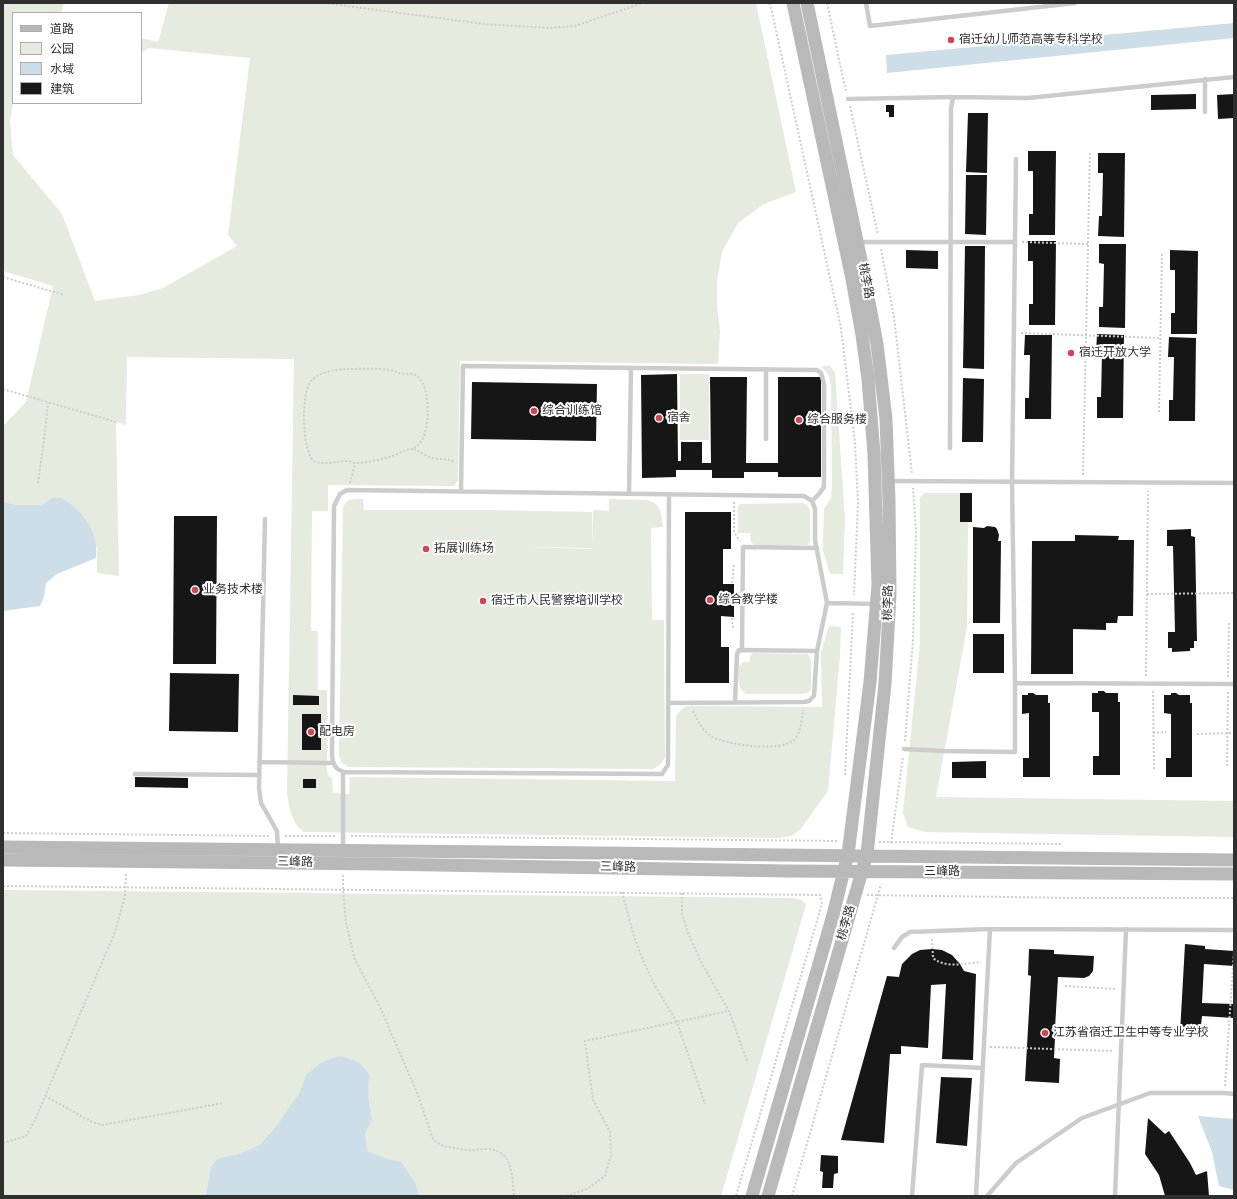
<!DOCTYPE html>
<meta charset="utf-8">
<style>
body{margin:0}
#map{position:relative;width:1237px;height:1199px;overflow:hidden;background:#fff;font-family:"Source Sans 3","Noto Sans SC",sans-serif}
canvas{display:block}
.frame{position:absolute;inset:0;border:4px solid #2f2f2f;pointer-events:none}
.legend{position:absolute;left:12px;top:12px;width:130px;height:92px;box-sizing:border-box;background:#fff;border:1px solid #acacac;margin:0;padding:5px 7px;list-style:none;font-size:12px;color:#2f2f2f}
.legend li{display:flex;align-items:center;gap:8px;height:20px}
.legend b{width:20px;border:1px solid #acacac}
</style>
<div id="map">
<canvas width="1237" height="1199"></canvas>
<div class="frame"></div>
<ul class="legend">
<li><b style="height:5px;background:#b9b9b9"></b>道路</li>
<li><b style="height:11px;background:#e5ebde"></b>公园</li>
<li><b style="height:11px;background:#cddee8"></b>水域</li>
<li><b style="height:11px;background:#161616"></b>建筑</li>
</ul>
</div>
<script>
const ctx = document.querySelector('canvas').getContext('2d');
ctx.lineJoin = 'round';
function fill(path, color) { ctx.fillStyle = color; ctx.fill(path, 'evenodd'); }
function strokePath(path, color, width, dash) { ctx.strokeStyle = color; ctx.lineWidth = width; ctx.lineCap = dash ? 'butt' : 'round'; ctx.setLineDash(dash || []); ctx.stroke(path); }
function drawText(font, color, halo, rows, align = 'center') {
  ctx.font = font + ' "Source Sans 3","Noto Sans SC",sans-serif'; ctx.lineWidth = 4; ctx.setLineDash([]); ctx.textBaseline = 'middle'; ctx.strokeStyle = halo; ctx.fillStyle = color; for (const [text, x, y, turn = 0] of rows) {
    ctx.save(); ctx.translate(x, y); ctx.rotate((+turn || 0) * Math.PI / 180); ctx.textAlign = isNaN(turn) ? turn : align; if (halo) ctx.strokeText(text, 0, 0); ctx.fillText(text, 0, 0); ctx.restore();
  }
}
fill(new Path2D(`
 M3 3H64L61 13H13V103L10 121 13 155 62 214 95 301 139 295 163 288 237 246 228 235 250 58 149 48 141 53V38L158 42 169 3H756L796 192 764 204 738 223 722 252 717 281V305L720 331 718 364 460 361 458 480 454 486 328 485V511H312L311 631H318V690H327V772L329 776 332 778 333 793 349 794 350 777 675 781 676 717C679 711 682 708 688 706L822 707 821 652 829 626 841 627 840 656 828 791 800 830 791 836 779 838 304 832C292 824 289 807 287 793L294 359 127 357 126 425 116 422 119 576 97 573V548L52 498 42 505H17L3 502V426L26 402 53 286 3 271Z
 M821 366H830L835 373 845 519 843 574H830L823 550V540L824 509 831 498 832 483 831 385 828 374Z
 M709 374V440H680V374Z
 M925 493H960V522H968L967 627 936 797 1234 801V837L925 832 908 827 903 813 920 643V497Z
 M354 499H363L364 510H485L592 512V548L524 547 592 549 593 510 609 511V499L646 500C661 502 662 515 663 527L651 528 652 620H664L665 757C662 764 659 766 653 769L349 767 342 763 339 756 343 508C345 502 347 500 354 499Z
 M803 503 807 505 810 510V541L808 545H754L751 542 750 533H738V506L740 504Z
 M753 653 808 654 811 659V689L809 692 803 694H746C736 687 739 677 739 666L743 662H750V656Z
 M3 890 793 898 802 900 806 905 721 1196H3Z`), '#e5ebde');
fill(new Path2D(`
 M1234 23V38L887 73 886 55Z
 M52 498H62C67 502 75 506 79 511 91 524 98 541 96 558L57 574 46 583 44 597 40 606 3 611V502L17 505H42Z
 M341 1056 359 1062 369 1074 368 1095 372 1120 365 1133 367 1151 387 1159 401 1162 415 1182 419 1196H206L211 1167 218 1158 237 1155 260 1145 279 1123 300 1092 306 1075 322 1062Z
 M1198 1116 1234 1119V1190L1219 1186 1212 1152Z`), '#cddee8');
fill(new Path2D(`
 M1196 94V109L1151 110V95Z
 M1234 94V118L1218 119 1217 95Z
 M886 105H894V117H889V112H886Z
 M968 113H988L987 173 966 172Z
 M1028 151H1056L1055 235H1029V214H1033V171H1028Z
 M1098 153H1125L1124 237 1098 236 1099 216H1102L1103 173H1098Z
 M966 175H987L986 235 965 234Z
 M1028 241H1056L1055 325H1029V304H1033V261H1028Z
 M1099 244H1126L1125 328 1099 327V307H1103L1104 264 1099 263Z
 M965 246H985L984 369 963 368Z
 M906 250 938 251V269L906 268Z
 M1170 250 1198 251 1197 334H1171V313H1175V270H1170Z
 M1097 334 1124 335 1123 418H1097V397H1101L1102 354H1096Z
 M1025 335H1052L1051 419H1025V398H1029L1030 355H1024Z
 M1169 337 1196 338 1195 421H1169V400H1173L1174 357H1168Z
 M677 374 678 461H681V442H702V463H711L710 377H747L746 463H778V377H821V477H778V472H744V478H712V470H676V477L642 478 641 375Z
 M963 378 984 379 983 442H962Z
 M472 382 597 384 596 441 471 439Z
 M960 493H972V522H960Z
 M685 512H731V549H723V584H734V617L721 616V647H729V683H685Z
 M174 516H217L216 664H173Z
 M987 526 995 527 997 529 999 535 998 541H1001L1000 623H973V527L984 528Z
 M1191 529V536L1195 537 1197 641H1194V648H1190V651L1172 652V648H1168V632H1175L1173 546H1167V530Z
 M1075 535 1119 536 1118 540H1134L1133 616H1118L1117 623H1106V630L1073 629V674H1031L1032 541H1075Z
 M973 634H1004V673H973Z
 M170 673 239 674 238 732 169 731Z
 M1098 691H1104L1106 693H1118V702H1120V775H1093V756H1099V712H1092V693H1098Z
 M1028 693H1033L1036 695H1048V703H1050V777H1023V758H1029V713L1022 714V695H1028Z
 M1171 693H1176L1179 695H1190V703H1192V777H1166V758H1171V714L1164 713V695H1171Z
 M293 695 319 696V705H293Z
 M302 714H321V750H302Z
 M986 761V778H952V762Z
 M135 777 188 778V788L135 787Z
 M303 779H316V788H303Z
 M1185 944 1205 946V949L1234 951V966L1204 964 1202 1003 1234 1004V1018L1202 1016 1200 1034 1180 1033Z
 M932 949 942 950 952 955 960 964 964 971 976 974 973 1060 942 1059 946 984 931 985 928 1048 901 1046V1054H890L884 1143 841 1140 887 976 899 977 902 964 912 954 920 950Z
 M1029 949 1054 950V954L1094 956 1093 971 1089 976 1084 978 1058 977 1055 1028H1060L1059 1038H1055L1054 1058 1060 1059 1059 1083 1025 1081 1031 976 1028 975Z
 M941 1077 972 1078 967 1146 936 1143Z
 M1148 1118 1165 1134 1169 1131 1190 1163 1196 1175 1207 1171 1209 1196H1165L1159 1175 1145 1154Z
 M821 1155 838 1156V1173L834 1174 833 1188H822L823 1172 820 1171Z`), '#161616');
strokePath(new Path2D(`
 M324 3 484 24 549 28 575 26 643 3
 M770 3 841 328 855 443 858 503 854 595
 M827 3 846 92
 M850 106 878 235
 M1022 242 1088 244
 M881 249 894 317 912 474
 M3 277 64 295
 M1021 333 1161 338
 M347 369C361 369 377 368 390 370 395 371 398 373 402 374 406 374 411 373 415 375 431 380 433 439 415 447L414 449C405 448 398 455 389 457 379 460 366 463 356 463 353 463 350 461 347 461 337 461 326 465 316 462 301 457 301 391 311 381 321 371 334 370 347 369Z
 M3 389 116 422
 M1159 412 1162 253
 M414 449 431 458 450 460 454 462
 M1083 475 1090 152
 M38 483 44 440 48 403
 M350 483 355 463
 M734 502V532L740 541
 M732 583 734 565
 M1147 594 1234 593
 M732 618 733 628
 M1146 676 1148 491
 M1228 677 1229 621
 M1153 691 1154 770
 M693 711C698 720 702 731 711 736 725 745 783 753 795 739 801 731 802 719 803 710
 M1153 733 1166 732
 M1197 734 1234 733
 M905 741 913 640 916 532 913 488
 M1227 766 1228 692
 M845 775 853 612
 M3 833 269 836
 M285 836H335
 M351 836 837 841
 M879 842 1063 844
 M891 843 903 756
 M343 875V889L346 923 355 960 380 1007 418 1095 433 1139C440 1146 447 1147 455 1148 461 1149 468 1151 474 1150 478 1150 482 1149 486 1149 513 1149 512 1176 514 1196
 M3 886 820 895 822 904 736 1196
 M622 892 634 937 642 958 655 986 677 1022 705 1104
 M682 893V914L688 933 702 964 729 1011 747 1061
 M867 895 1076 898H1234
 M932 939 933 958C946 969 966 963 981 962
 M1065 986 1116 989
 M990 1047 1114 1051
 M1225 1086 1234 951
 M45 1096 92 1122 102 1125 224 1103
 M3 1143 26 1136 35 1120 115 932 125 896 126 873
 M566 1196 587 1189 605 1176 611 1155 610 1132 593 1100 585 1041 729 1011
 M792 1196 881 884`), '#ccc', 2, [2, 2]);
strokePath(new Path2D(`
 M866 3 870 26 1075 3
 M1205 79V112
 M848 99 953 97
 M1016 159 1012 482 1015 683 1234 684
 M859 242H1015
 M766 369V439
 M950 448 951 109 953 97 1028 98 1234 77
 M890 481 1234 483
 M461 491 463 366 817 370 821 373 824 384V487L819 494 812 501
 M629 494 631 368
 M265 519 259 788 261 803 277 831 278 849
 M827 603 876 604
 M742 650 743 547 817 548
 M735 702 737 654 739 650 817 651
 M669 703 804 702 809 701 814 696 817 651 827 603 815 540V509L812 501 804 496H796L347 490 340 494 334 506 332 757C334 766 335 769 344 772L662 774 668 765 669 495
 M904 749 944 751 1015 752V683
 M259 762 333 763
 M343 772V849
 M135 774 259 775
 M894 948 902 937 910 932 990 929
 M912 1196 922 1065 983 1068
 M976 1196 990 929 1234 930
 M987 1196 1016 1163 1082 1118 1150 1093H1224L1234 1094
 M1115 1196 1126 929`), '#ccc', 4.5);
strokePath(new Path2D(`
 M3 847C413 852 824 854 1234 860
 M3 860 379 864 786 871 1234 874
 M752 1196 833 915 848 854 870 682 878 585 874 454 868 379 862 335 852 279 793 3
 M768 1196 867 854 885 684 890 595 889 501 886 419 877 344 861 260 807 3`), '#b9b9b9', 13);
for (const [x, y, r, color] of [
 [951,40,4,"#d34451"],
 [1071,353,4,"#d34451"],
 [534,411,4,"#d34451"],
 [659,418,4,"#d34451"],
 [799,420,4,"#d34451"],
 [426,549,4,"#d34451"],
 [195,590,4,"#d34451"],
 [710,600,4,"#d34451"],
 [483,601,4,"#d34451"],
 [311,732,4,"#d34451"],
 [1045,1033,4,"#d34451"]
]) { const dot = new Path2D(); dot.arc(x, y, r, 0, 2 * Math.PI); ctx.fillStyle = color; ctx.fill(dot); strokePath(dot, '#fff', 1.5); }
drawText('12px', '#2f2f2f', '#fff', [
 ["宿迁幼儿师范高等专科学校",959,40],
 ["宿迁开放大学",1079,353],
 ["综合训练馆",542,411],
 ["宿舍",667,418],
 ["综合服务楼",807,420],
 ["拓展训练场",434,549],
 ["业务技术楼",203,590],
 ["综合教学楼",718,600],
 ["宿迁市人民警察培训学校",491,601],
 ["配电房",319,732],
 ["江苏省宿迁卫生中等专业学校",1053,1033]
], 'left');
drawText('12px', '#2f2f2f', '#fff', [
 ["桃李路",865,281,79],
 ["桃李路",889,603,-88],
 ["三峰路",295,863,1],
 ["三峰路",618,868,1],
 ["三峰路",942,872],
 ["桃李路",847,923,-74]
]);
</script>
